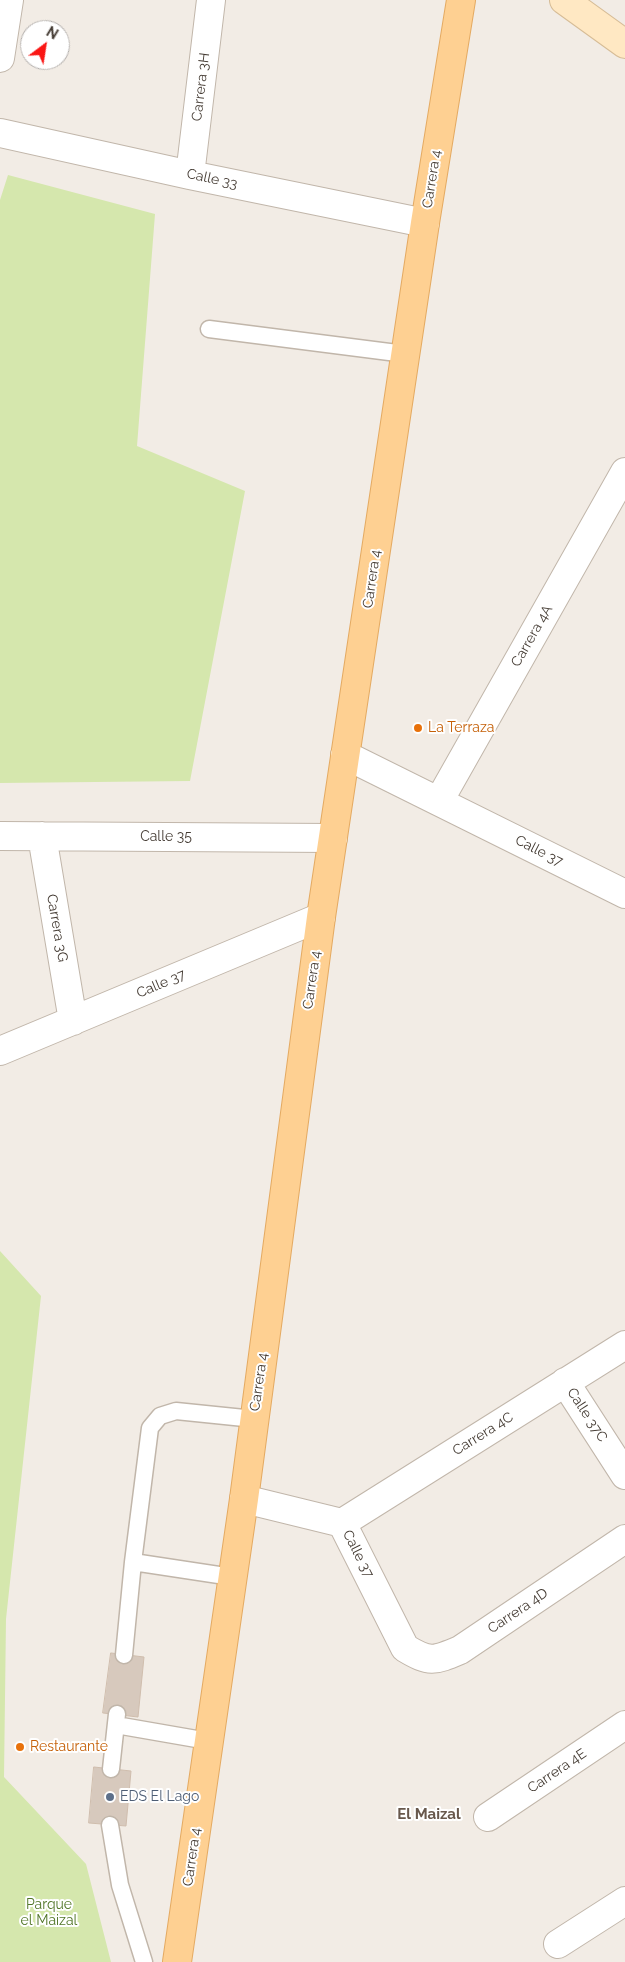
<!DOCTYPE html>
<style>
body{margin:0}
#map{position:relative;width:625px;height:1962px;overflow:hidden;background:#f2ece5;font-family:Raleway,sans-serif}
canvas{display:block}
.north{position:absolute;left:20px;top:20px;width:50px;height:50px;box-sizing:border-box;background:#fff;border:1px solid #b5b1ae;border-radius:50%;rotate:31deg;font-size:14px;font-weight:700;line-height:20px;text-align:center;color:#453c34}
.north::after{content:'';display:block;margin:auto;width:18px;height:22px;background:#fa1614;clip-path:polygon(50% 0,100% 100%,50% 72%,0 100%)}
</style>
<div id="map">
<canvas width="625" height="1962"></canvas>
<div class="north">N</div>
</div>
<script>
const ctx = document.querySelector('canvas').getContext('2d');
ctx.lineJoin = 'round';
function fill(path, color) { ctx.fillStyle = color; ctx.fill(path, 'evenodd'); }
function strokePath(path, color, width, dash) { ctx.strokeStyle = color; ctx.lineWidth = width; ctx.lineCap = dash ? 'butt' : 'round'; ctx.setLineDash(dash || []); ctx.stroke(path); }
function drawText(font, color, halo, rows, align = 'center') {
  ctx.font = font + ' Raleway,sans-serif'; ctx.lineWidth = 4; ctx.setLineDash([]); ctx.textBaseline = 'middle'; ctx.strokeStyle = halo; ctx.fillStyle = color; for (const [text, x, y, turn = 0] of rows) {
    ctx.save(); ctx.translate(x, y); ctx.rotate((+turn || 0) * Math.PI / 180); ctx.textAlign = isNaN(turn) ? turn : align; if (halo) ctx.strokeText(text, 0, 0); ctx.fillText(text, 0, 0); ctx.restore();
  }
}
fill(new Path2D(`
 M8 175 155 214 137 446 245 491 190 781 0 783V200Z
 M0 1251 41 1296 6 1619 4 1777 86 1864 111 1962H0Z`), '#d5e7ad');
const building = new Path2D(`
 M111 1653 144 1657 138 1717 103 1713Z
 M94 1767 131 1771 126 1826 89 1823Z`);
fill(building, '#d7c9bd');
strokePath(building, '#cfbdad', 1);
const lane = new Path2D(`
 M209 329 405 354
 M133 1562 232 1577
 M124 1655 133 1562 150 1428 160 1416 176 1411 254 1419
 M116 1725 208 1741
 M111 1769 117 1714
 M110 1825 120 1885 144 1962`);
const street = new Path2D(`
 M0 58 9 0
 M0 133 190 175 425 223
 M190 175 211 0
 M345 755 625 894
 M439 801 625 472
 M0 836 333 838
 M42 836 73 1021
 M0 1051 321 917
 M565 1382 625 1475
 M244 1499 342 1523 405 1648C430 1663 434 1661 460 1650L625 1539
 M342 1523 625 1345
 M488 1817 625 1725
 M558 1944 625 1901`);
const secondary = new Path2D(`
 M564 0 625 44`);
const primary = new Path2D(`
 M177 1962 244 1499 321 917 425 223 461 0`);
strokePath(lane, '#c1b6aa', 19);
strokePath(street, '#c1b6aa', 30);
strokePath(secondary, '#d6bc96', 30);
strokePath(primary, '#e4aa62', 30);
strokePath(lane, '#fff', 16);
strokePath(street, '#fff', 28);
strokePath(secondary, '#ffe8c3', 28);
strokePath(primary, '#fed092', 28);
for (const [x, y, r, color] of [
 [418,728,5,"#e8710a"],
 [20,1747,5,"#e8710a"],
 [110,1797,5,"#5c6f8a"]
]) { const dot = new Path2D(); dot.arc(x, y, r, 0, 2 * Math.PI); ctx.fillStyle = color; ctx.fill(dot); strokePath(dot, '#fff', 2); }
drawText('14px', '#453c34', '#fff', [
 ["Carrera 3H",201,87,-83],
 ["Calle 33",212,179,12],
 ["Carrera 4",432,179,-81],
 ["Carrera 4",372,579,-82],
 ["Carrera 4A",532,636,-60],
 ["Calle 35",166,837],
 ["Calle 37",539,851,27],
 ["Carrera 3G",57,928,80],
 ["Carrera 4",312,980,-82],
 ["Calle 37",161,984,-23],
 ["Carrera 4",259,1382,-82],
 ["Calle 37C",587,1415,57],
 ["Carrera 4C",483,1434,-32],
 ["Calle 37",358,1554,63],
 ["Carrera 4D",518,1611,-34],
 ["Carrera 4E",557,1771,-34],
 ["Carrera 4",192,1857,-82]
]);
drawText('14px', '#c56008', '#fff', [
 ["La Terraza",428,728],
 ["Restaurante",30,1747]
], 'left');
drawText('14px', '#4e5e75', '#fff', [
 ["EDS El Lago",120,1797]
], 'left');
drawText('14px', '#517628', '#fff', [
 ["Parque",49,1905],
 ["el Maizal",49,1921]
]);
drawText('bold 15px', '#68584c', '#fff', [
 ["El Maizal",429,1814]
]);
</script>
